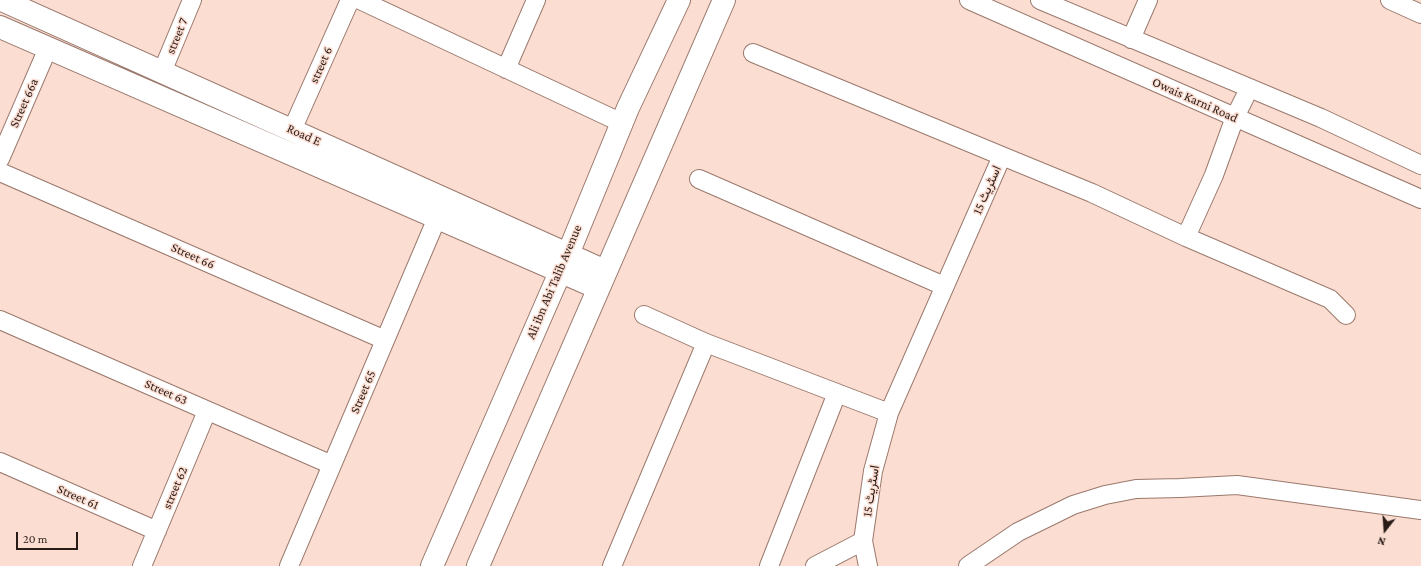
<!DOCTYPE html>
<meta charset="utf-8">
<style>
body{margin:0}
#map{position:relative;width:1421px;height:566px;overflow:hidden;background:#fbddd2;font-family:"Crimson Pro",serif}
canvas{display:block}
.north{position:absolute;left:1365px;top:510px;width:40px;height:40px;-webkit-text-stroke:3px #fbddd2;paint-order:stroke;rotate:197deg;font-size:11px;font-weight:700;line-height:16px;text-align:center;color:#291c17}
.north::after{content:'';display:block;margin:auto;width:14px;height:18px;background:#291c17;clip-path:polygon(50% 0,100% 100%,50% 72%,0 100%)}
.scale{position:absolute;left:16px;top:532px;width:62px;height:18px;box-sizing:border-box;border:2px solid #291c17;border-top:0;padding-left:5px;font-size:12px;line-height:14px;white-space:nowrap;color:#291c17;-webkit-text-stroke:3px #fbddd2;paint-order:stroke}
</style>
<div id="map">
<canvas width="1421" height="566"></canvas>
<div class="north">N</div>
<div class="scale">20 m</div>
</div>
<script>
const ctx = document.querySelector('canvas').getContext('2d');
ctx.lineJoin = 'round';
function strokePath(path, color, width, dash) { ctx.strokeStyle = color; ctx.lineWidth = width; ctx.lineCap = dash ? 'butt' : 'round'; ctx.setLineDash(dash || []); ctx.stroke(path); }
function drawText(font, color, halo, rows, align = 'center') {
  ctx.font = font + ' "Crimson Pro",Vazirmatn,serif'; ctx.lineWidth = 3; ctx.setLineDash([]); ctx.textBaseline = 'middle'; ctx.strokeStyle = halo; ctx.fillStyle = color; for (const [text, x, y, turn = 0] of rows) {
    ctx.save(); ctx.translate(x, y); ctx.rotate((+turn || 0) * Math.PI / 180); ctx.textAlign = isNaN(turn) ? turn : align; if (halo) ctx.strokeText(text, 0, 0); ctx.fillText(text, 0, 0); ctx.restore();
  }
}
const street = new Path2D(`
 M360 0 622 123
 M969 0 1421 199
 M1040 0 1321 118 1421 165
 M1390 0 1421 14
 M1131 39 1148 0
 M753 53 1002 156
 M506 69 536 0
 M162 72 192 0
 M292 130 350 0
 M0 159 48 48
 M0 172 385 340
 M699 179 944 286
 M1186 237 1330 299 1346 315
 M644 315 706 343 889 413
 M0 320 332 465
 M0 462 157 531
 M142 566 207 411
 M289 566 437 218
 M612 566 706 343
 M769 566 837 393
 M815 566 863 541
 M868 566 863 541 873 471 889 413 1002 156 1092 193 1186 237 1214 175 1235 117 1249 89
 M968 566 1018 532 1073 505 1105 495 1136 489 1180 488 1237 485 1421 510`);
const secondary = new Path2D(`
 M2 0 605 271
 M0 27 598 288
 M432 566 568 254 628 108 679 0
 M478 566 724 0`);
strokePath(street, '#9b796d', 20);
strokePath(secondary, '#9b796d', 24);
strokePath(street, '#fff', 18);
strokePath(secondary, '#fff', 22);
drawText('13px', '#291c17', '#fbddd2', [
 ["street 7",177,36,-68],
 ["street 6",321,65,-66],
 ["Owais Karni Road",1195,100,24],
 ["Street 66a",24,103,-66],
 ["Road E",304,135,24],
 ["اسٹریٹ 15",987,190,-66],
 ["Street 66",193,256,24],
 ["Ali ibn Abi Talib Avenue",554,282,-67],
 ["Street 63",166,392,24],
 ["Street 65",363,392,-67],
 ["street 62",175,488,-67],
 ["اسٹریٹ 15",871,491,-81],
 ["Street 61",78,497,24]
]);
</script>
